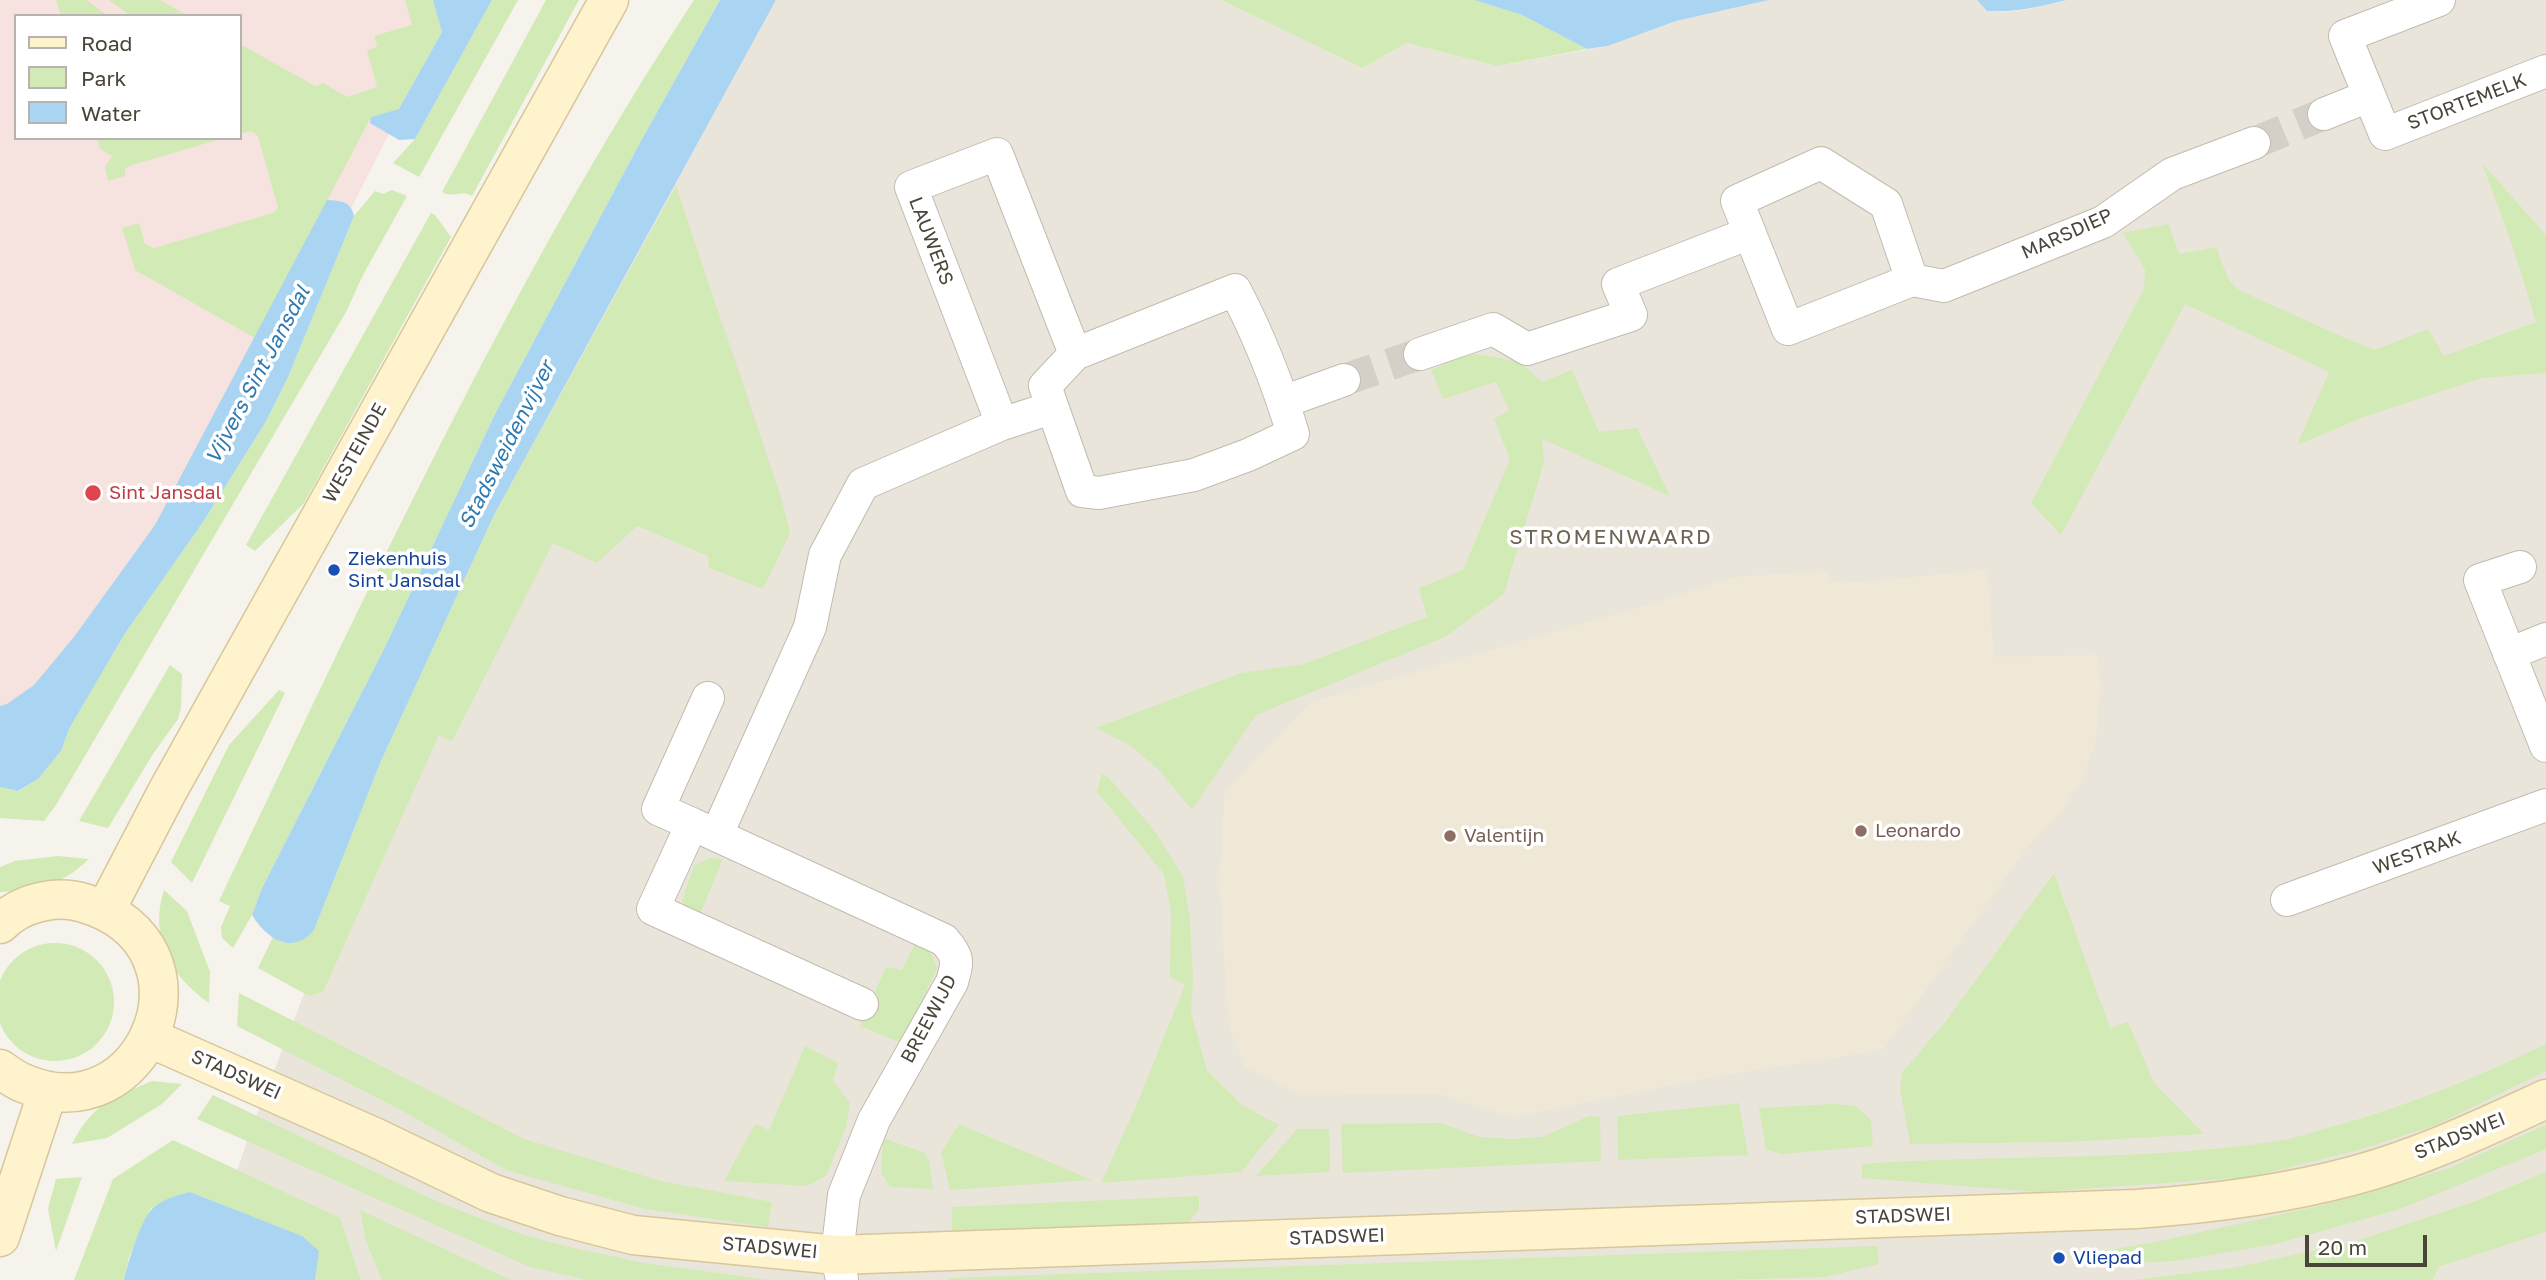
<!DOCTYPE html>
<style>
body{margin:0}
#map{position:relative;width:2546px;height:1280px;overflow:hidden;background:#f6f3ec;font-family:"Golos Text",sans-serif}
canvas{display:block}
.legend{position:absolute;left:14px;top:14px;width:228px;height:126px;box-sizing:border-box;background:#fff;border:2px solid #b7b4b0;margin:0;padding:9px 12px;list-style:none;font-size:21px;color:#4b4439}
.legend li{display:flex;align-items:center;gap:14px;height:35px}
.legend b{width:35px;border:2px solid #b7b4b0}
.scale{position:absolute;left:2305px;top:1235px;width:122px;height:32px;box-sizing:border-box;border:4px solid #4b4439;border-top:0;padding-left:9px;font-size:21px;line-height:24px;white-space:nowrap;color:#4b4439;-webkit-text-stroke:5px #fff;paint-order:stroke}
</style>
<div id="map">
<canvas width="2546" height="1280"></canvas>
<ul class="legend">
<li><b style="height:9px;background:#fff3cd"></b>Road</li>
<li><b style="height:19px;background:#d2eab5"></b>Park</li>
<li><b style="height:19px;background:#a9d4f2"></b>Water</li>
</ul>
<div class="scale">20 m</div>
</div>
<script>
const ctx = document.querySelector('canvas').getContext('2d');
ctx.lineJoin = 'round';
function fill(path, color) { ctx.fillStyle = color; ctx.fill(path, 'evenodd'); }
function strokePath(path, color, width, dash) { ctx.strokeStyle = color; ctx.lineWidth = width; ctx.lineCap = dash ? 'butt' : 'round'; ctx.setLineDash(dash || []); ctx.stroke(path); }
function drawText(font, color, halo, rows, align = 'center') {
  ctx.font = font + ' "Golos Text",sans-serif'; ctx.lineWidth = 7; ctx.setLineDash([]); ctx.textBaseline = 'middle'; ctx.strokeStyle = halo; ctx.fillStyle = color; for (const [text, x, y, turn = 0] of rows) {
    ctx.save(); ctx.translate(x, y); ctx.rotate((+turn || 0) * Math.PI / 180); ctx.textAlign = isNaN(turn) ? turn : align; if (halo) ctx.strokeText(text, 0, 0); ctx.fillText(text, 0, 0); ctx.restore();
  }
}
fill(new Path2D(`
 M776 0H1221L1362 68 1407 43 1497 66 1608 46 1676 21 1769 0H1977L1987 11 1997 12 2025 10 2067 0H2546V1280H201L249 1135 471 566 494 515Z`), '#eae5da');
fill(new Path2D(`
 M1987 570 1994 657 2098 655 2101 691 2095 745 2082 780 2059 815 2028 846 1883 1050 1708 1078 1512 1117 1438 1094 1302 1095 1246 1068 1229 1028 1219 880 1225 792 1311 702 1651 604 1734 577 1827 571 1830 582 1848 583Z`), '#efe8d6');
fill(new Path2D(`
 M0 0H457L333 244 41 742 0 747ZM16 16H240V138H16Z`), '#f6e3e0');
fill(new Path2D(`
 M56 0H87L108 16H61Z
 M109 0H160L188 16H131Z
 M405 0H433L442 32 399 109 371 117 255 338 135 270 122 228 139 223 145 244 154 248 273 213 278 208 258 136 251 131 240 134V44L315 86 323 83 347 97 377 87 367 50 375 48 377 44 374 36 412 25Z
 M492 0H518L419 177 393 163 415 139Z
 M546 0H579L472 196C462 190 452 198 442 192Z
 M694 0H720L642 139 495 414 385 647 262 888 252 915 233 948 222 938 221 927 230 906 219 901C366 595 507 284 694 0Z
 M1221 0H1474L1522 15 1587 49 1497 66 1407 43 1362 68Z
 M97 138H224L129 166 125 170V176L108 181 105 167 112 156 100 149Z
 M2482 163 2546 235V373L2482 378 2364 417 2297 445 2329 372 2185 304 2061 535 2031 503 2144 289 2145 269 2123 233 2169 224 2179 254 2216 247 2229 281 2239 290 2354 342 2375 350 2428 329 2444 356 2536 322 2514 250Z
 M676 186 781 497 790 533 763 589 709 568 708 556 637 526 597 563 553 543 452 741 439 735 323 992 309 996 258 968 273 937 283 943 314 930 381 761 494 515Z
 M392 190 407 196 363 275 346 312 56 805 44 821 0 818V787L19 791 38 779 61 751 69 729 124 635 203 522 265 423 288 377 354 216 375 191 383 194Z
 M431 213 435 215 451 237 304 503 255 551 246 545Z
 M1477 354 1520 362 1542 382 1572 370 1599 432 1637 428 1670 496 1542 439 1544 462 1504 594 1445 637 1256 715 1192 810 1159 770 1131 746 1096 728 1241 673 1304 664 1427 617 1419 588 1463 570 1510 459 1494 419 1509 410 1496 382 1443 399 1431 370 1460 357Z
 M170 665 182 674 181 708 178 719 153 754 108 828 79 821Z
 M279 690 285 693 192 883 171 862 229 745Z
 M1102 773 1109 778 1154 830 1183 876 1190 920 1193 979 1191 1012 1207 1071 1242 1105 1279 1125 1241 1172 1101 1183 1137 1104 1185 985 1170 977 1171 912 1164 874 1097 792Z
 M58 856 89 859C61 886 37 890 0 892V867L15 861Z
 M709 858 723 859 698 919 687 911 682 900 694 866Z
 M2054 873 2110 1028 2128 1022 2154 1083 2204 1134 2068 1142 1910 1144 1900 1088 1902 1073 1946 1021Z
 M164 890 187 911 210 972 209 1003C170 975 149 938 164 890Z
 M916 941C929 949 934 955 937 969L902 1043 860 1026 886 967 902 970Z
 M-4 1002a59 59 0 1 1 118 0a59 59 0 1 1-118 0Z
 M239 993 524 1139 661 1181 772 1202 768 1227 645 1209 506 1170 399 1109 237 1026Z
 M2546 1044V1071L2436 1125 2359 1150 2250 1177 2038 1192 1862 1178V1164C1998 1154 2135 1162 2271 1142 2290 1140 2309 1133 2328 1128 2403 1108 2476 1078 2546 1044Z
 M805 1046 838 1063 833 1081 850 1103 846 1127 826 1176 807 1186 724 1181 755 1124 769 1130Z
 M152 1081 182 1084 162 1104 107 1138 72 1144C92 1104 113 1098 152 1081Z
 M213 1095 440 1203 524 1235 569 1247 644 1263 770 1280H588L530 1267 197 1119Z
 M1739 1103 1748 1155 1618 1160 1617 1116Z
 M1833 1104 1856 1106 1871 1120 1873 1146 1782 1154 1766 1150 1759 1108Z
 M1589 1116 1600 1117 1601 1161 1343 1173 1341 1124 1440 1123 1480 1137 1512 1139 1542 1137Z
 M959 1124 1092 1180 950 1190 941 1152Z
 M2546 1125V1149L2400 1209 2276 1244 2176 1261 2107 1265 2104 1251 2156 1242 2328 1204 2447 1169Z
 M1297 1129H1329L1330 1172 1256 1176Z
 M883 1138 925 1153 929 1160 933 1189 890 1187 881 1173Z
 M173 1140 340 1218 361 1280H315L317 1275 302 1236 190 1192 151 1208 129 1257 124 1280H74L113 1179Z
 M2546 1172V1232L2438 1267 2433 1280H2132L2232 1268 2350 1243 2473 1202Z
 M82 1177 56 1251 48 1209 56 1179Z
 M1199 1196V1210L1185 1226 952 1232V1207Z
 M360 1210 511 1280H382L366 1241Z
 M1877 1246 1879 1264 1825 1277 1723 1280H949V1278Z`), '#d2eab5');
fill(new Path2D(`
 M433 0H492L415 139 399 140 370 123 371 117 399 109 442 32Z
 M720 0H776L494 515 381 761 314 930C292 956 267 939 252 915L262 888 385 647 495 414 642 139Z
 M1474 0H1769L1676 21 1608 46 1587 49 1522 15Z
 M1977 0H2067C2041 6 2015 13 1987 11Z
 M327 200C341 201 351 201 354 216L288 377 265 423 203 522 124 635 69 729 61 751 38 779 18 791 0 787V706L7 704 34 685 74 637 155 525Z
 M190 1192 302 1236 319 1251 315 1280H124C127 1265 142 1216 154 1207 164 1199 178 1195 190 1192Z`), '#a9d4f2');
strokePath(new Path2D(`
 M2254 143 2324 114
 M1344 380 1420 354`), '#d4d0c8', 32, [32, 16]);
const street = new Path2D(`
 M2439 0 2345 36 2385 134 2546 71
 M2324 114 2369 96
 M1821 163 1886 204 1912 280 1788 329 1737 201Z
 M1912 280 1944 286 2103 222 2172 174 2254 143
 M1235 290C1259 336 1278 384 1293 434L1248 455 1194 475 1099 493 1082 491 1045 386 1075 354Z
 M1420 354 1493 329 1527 349 1631 315 1618 284 1750 233
 M1283 402 1344 380
 M1002 424 911 187 997 154 1075 354
 M2520 567 2480 580 2546 746
 M2509 654 2546 639
 M692 824 658 809 708 698
 M717 834 810 627 825 555 863 484 1002 424 1051 408
 M2287 900 2546 805
 M842 1280 837 1255 844 1195 874 1120 952 982C958 961 959 957 944 940L692 824 653 909 862 1004`);
const secondary = new Path2D(`
 M106 909 167 792 609 0
 M0 924C20 903 57 894 84 903 224 945 146 1137 23 1083 15 1080 7 1074 0 1069
 M150 1038 374 1137 491 1193 560 1216 633 1235 837 1255 2136 1209C2210 1204 2281 1195 2352 1176 2420 1158 2483 1128 2546 1099
 M0 1237 48 1091`);
strokePath(street, '#c2bbae', 34);
strokePath(secondary, '#d6c79b', 41);
strokePath(street, '#fff', 32);
strokePath(secondary, '#fff3cd', 38);
for (const [x, y, r, color] of [
 [93,493,9,"#e0444e"],
 [334,570,7,"#1a4fb4"],
 [1861,831,7,"#8d6e63"],
 [1450,836,7,"#8d6e63"],
 [2059,1258,7,"#1a4fb4"]
]) { const dot = new Path2D(); dot.arc(x, y, r, 0, 2 * Math.PI); ctx.fillStyle = color; ctx.fill(dot); strokePath(dot, '#fff', 2.5); }
drawText('19px', '#4b4439', '#fff', [
 ["STORTEMELK",2467,102,-21],
 ["MARSDIEP",2067,234,-24],
 ["LAUWERS",931,241,69],
 ["WESTEINDE",355,453,-61],
 ["WESTRAK",2417,853,-20],
 ["BREEWIJD",929,1019,-62],
 ["STADSWEI",236,1075,24],
 ["STADSWEI",2460,1136,-22],
 ["STADSWEI",1903,1216,-2],
 ["STADSWEI",1337,1237,-2],
 ["STADSWEI",770,1248,5]
]);
drawText('19px', '#be3a42', '#fff', [
 ["Sint Jansdal",109,493]
], 'left');
drawText('19px', '#164399', '#fff', [
 ["Ziekenhuis",348,559],
 ["Sint Jansdal",348,581],
 ["Vliepad",2073,1258]
], 'left');
drawText('19px', '#785e54', '#fff', [
 ["Leonardo",1875,831],
 ["Valentijn",1464,836]
], 'left');
drawText('italic 21px', '#2e7ab2', '#fff', [
 ["Vijvers Sint Jansdal",258,375,-62],
 ["Stadsweidenvijver",507,445,-63]
]);
ctx.letterSpacing = '2px';
drawText('21px', '#6e6250', '#fff', [
 ["STROMENWAARD",1611,537]
]);
ctx.letterSpacing = '0px';
</script>
